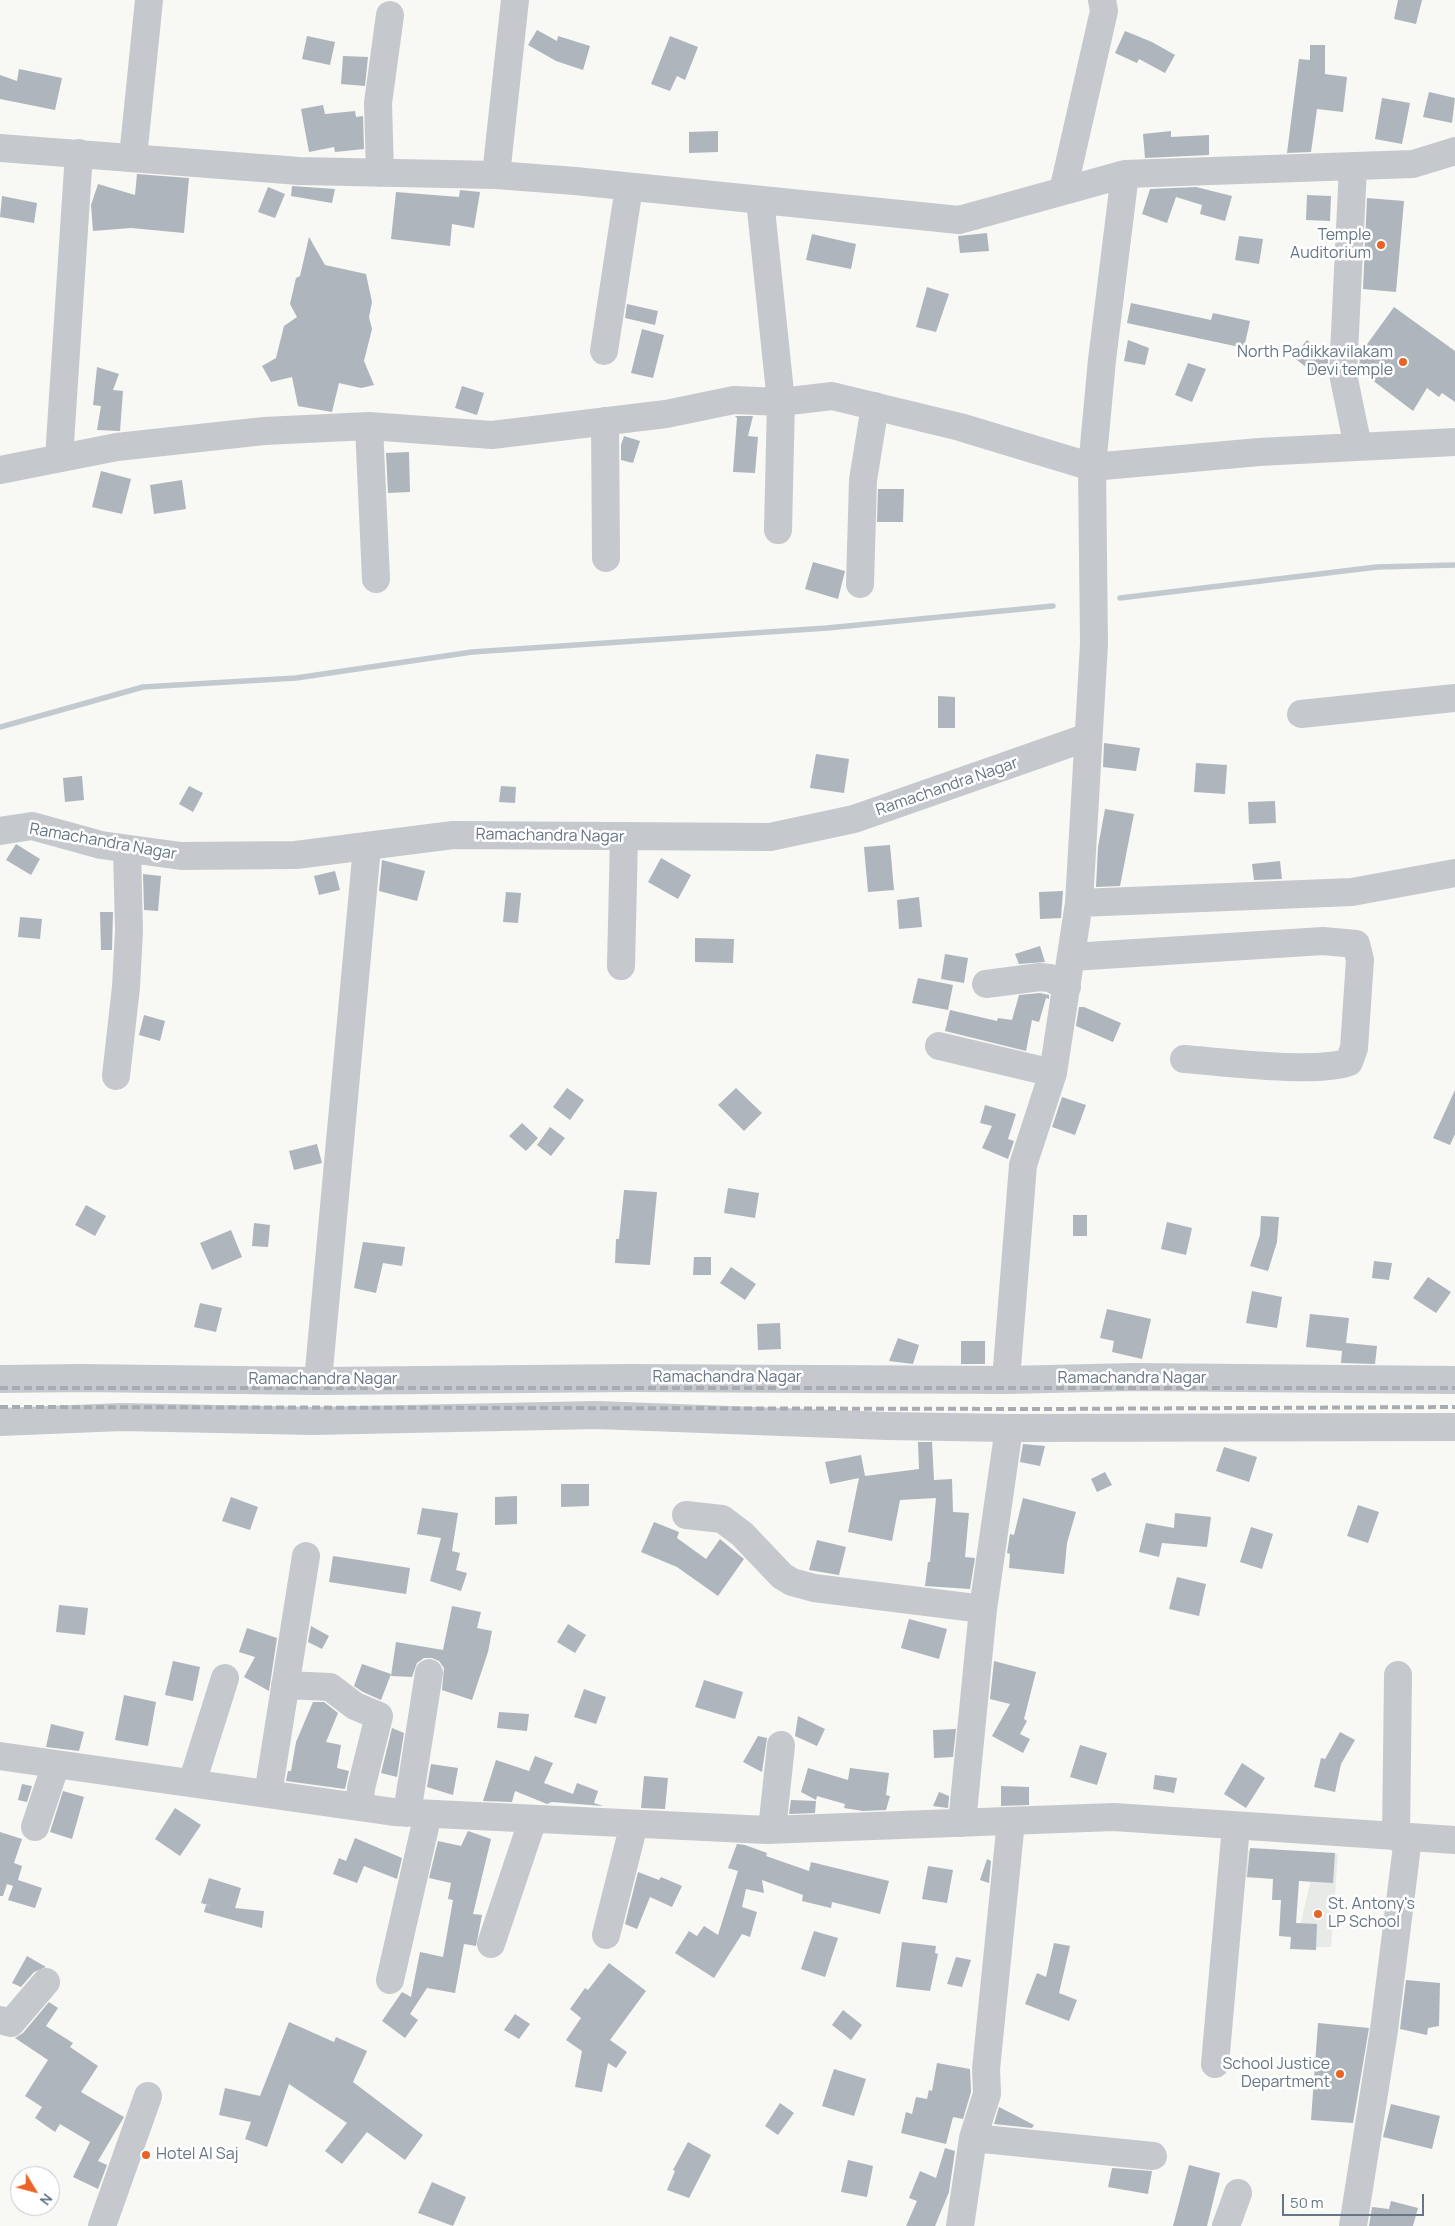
<!DOCTYPE html>
<style>
body{margin:0}
#map{position:relative;width:1455px;height:2226px;overflow:hidden;background:#f8f8f5;font-family:Manrope,sans-serif}
canvas{display:block}
.north{position:absolute;left:10px;top:2166px;width:50px;height:50px;box-sizing:border-box;background:#fff;border:1px solid #c2c8cf;border-radius:50%;rotate:127deg;font-size:14px;font-weight:700;line-height:20px;text-align:center;color:#667587}
.north::after{content:'';display:block;margin:auto;width:18px;height:22px;background:#e96324;clip-path:polygon(50% 0,100% 100%,50% 72%,0 100%)}
.scale{position:absolute;left:1282px;top:2194px;width:142px;height:22px;box-sizing:border-box;border:2px solid #667587;border-top:0;padding-left:6px;font-size:15px;line-height:18px;white-space:nowrap;color:#667587;-webkit-text-stroke:4px #fff;paint-order:stroke}
</style>
<div id="map">
<canvas width="1455" height="2226"></canvas>
<div class="north">N</div>
<div class="scale">50 m</div>
</div>
<script>
const ctx = document.querySelector('canvas').getContext('2d');
ctx.lineJoin = 'round';
function fill(path, color) { ctx.fillStyle = color; ctx.fill(path, 'evenodd'); }
function strokePath(path, color, width, dash) { ctx.strokeStyle = color; ctx.lineWidth = width; ctx.lineCap = dash ? 'butt' : 'round'; ctx.setLineDash(dash || []); ctx.stroke(path); }
function drawText(font, color, halo, rows, align = 'center') {
  ctx.font = font + ' Manrope,sans-serif'; ctx.lineWidth = 5; ctx.setLineDash([]); ctx.textBaseline = 'middle'; ctx.strokeStyle = halo; ctx.fillStyle = color; for (const [text, x, y, turn = 0] of rows) {
    ctx.save(); ctx.translate(x, y); ctx.rotate((+turn || 0) * Math.PI / 180); ctx.textAlign = isNaN(turn) ? turn : align; if (halo) ctx.strokeText(text, 0, 0); ctx.fillText(text, 0, 0); ctx.restore();
  }
}
fill(new Path2D(`
 M1242 1850 1338 1854 1331 1947H1295L1311 1879 1244 1878Z`), '#e8eae8');
strokePath(new Path2D(`
 M1120 598 1377 567 1455 565
 M0 727 143 687 296 678 472 652 827 628 1053 606`), '#c2cad0', 5.5);
fill(new Path2D(`
 M1398 0H1422L1416 24 1394 19Z
 M537 30 557 41 558 36 590 46 583 70 556 61 528 45Z
 M1125 31 1152 42 1175 55 1165 73 1139 59 1137 63 1115 53Z
 M307 36 335 42 330 65 302 59Z
 M670 36 698 47 685 80 677 76 670 91 651 84Z
 M1310 45H1325V74L1347 77 1343 112 1317 109 1311 152 1287 153 1299 59 1310 60Z
 M343 56 368 57 365 86 341 84Z
 M19 69 62 78 55 110 0 99V75L17 81Z
 M1429 92 1455 98 1452 123 1423 117Z
 M1382 98 1410 103 1402 144 1375 139Z
 M323 105 325 114 355 111 356 117 363 116 364 149 335 152 334 147 309 152 301 109Z
 M718 131V152L689 153V132Z
 M1171 131V137L1209 135V155L1145 158 1143 134Z
 M137 174 189 178 184 233 131 228 93 231 91 205 98 184 135 195Z
 M292 186 335 189 332 203 291 196Z
 M268 187 285 194 275 218 258 212Z
 M1196 187 1232 196 1225 221 1200 214 1202 205 1176 197 1167 223 1142 214 1150 189Z
 M460 190 480 192 474 228 452 224 450 246 391 239 396 192 459 197Z
 M1307 195 1331 196 1330 221 1306 220Z
 M2 196 37 203 34 223 0 217Z
 M1367 198 1404 201 1396 292 1363 289Z
 M987 233 989 251 960 253 958 236Z
 M812 234 856 244 851 269 806 260Z
 M1239 236 1263 239 1259 264 1235 260Z
 M309 237 325 265 366 274 372 302 369 317 372 329 364 361 374 385 361 388 339 383 332 412 298 406 292 377 271 382 262 366 276 358 284 326 297 317 290 304 296 278 300 276Z
 M927 287 949 294 936 332 916 327Z
 M1131 303 1211 320 1213 313 1250 321 1244 348 1127 323Z
 M627 304 658 311 655 325 625 318Z
 M1394 307 1455 351V402L1442 393 1439 397 1427 388 1413 411 1359 370 1360 354Z
 M642 329 664 335 653 378 631 373Z
 M1128 340 1149 348 1145 365 1124 361Z
 M1307 340 1328 357V366L1319 377 1293 357Z
 M1188 363 1206 369 1192 402 1175 395Z
 M97 367 119 374 113 390 123 391 120 431 97 430 101 406 93 405Z
 M462 386 484 393 477 415 455 408Z
 M735 416H753L748 436 758 437 755 473 733 472 737 418Z
 M624 436 640 441 633 463 621 460V445Z
 M409 452 410 492 388 493 386 453Z
 M101 471 131 479 122 514 92 507Z
 M182 480 186 509 154 514 150 485Z
 M878 489H904L903 522H877Z
 M813 562 845 571 838 599 805 589Z
 M938 696 955 697V728H938Z
 M1104 743 1140 748 1136 771 1103 767Z
 M816 754 849 759 844 793 810 788Z
 M1196 763 1227 765 1225 794 1194 792Z
 M82 776 84 800 65 802 63 778Z
 M189 786 203 793 193 812 179 804Z
 M501 786 516 787 515 803 499 802Z
 M1275 801 1276 823 1249 824 1248 802Z
 M1105 809 1134 814 1120 886 1096 887 1098 847Z
 M16 844 40 859 31 875 6 860Z
 M890 845 894 890 868 892 864 847Z
 M661 858 691 875 678 899 648 882Z
 M382 860 425 871 417 901 379 891Z
 M1280 861 1282 879 1254 880 1252 864Z
 M335 871 340 890 319 895 314 876Z
 M143 874 161 876 158 911 144 910Z
 M1063 891 1061 918 1040 919 1039 892Z
 M506 892 521 893 518 923 503 922Z
 M919 897 922 927 899 929 897 900Z
 M100 912H113L112 950H101Z
 M20 917 42 919 40 939 18 937Z
 M695 938 734 939 733 963 695 962Z
 M1040 946 1045 962 1019 964 1015 954Z
 M945 954 968 958 964 983 941 979Z
 M918 978 953 985 948 1010 912 1003Z
 M1040 993 1049 995V999L1046 998 1039 1022 1032 1020 1026 1051 945 1031 950 1010 997 1021 998 1018 1012 1020 1019 995Z
 M1079 1007H1084L1121 1023 1113 1042 1076 1026Z
 M144 1015 165 1021 160 1041 139 1035Z
 M567 1088 584 1100 570 1120 553 1107Z
 M736 1088 762 1113 744 1131 718 1105Z
 M1455 1090V1134L1450 1145 1433 1138Z
 M1062 1097 1086 1105 1075 1135 1052 1127Z
 M985 1105 1016 1114 1008 1139 1014 1141 1008 1159 982 1148 992 1126 980 1123Z
 M522 1123 538 1138 526 1151 509 1136Z
 M550 1127 565 1138 551 1156 537 1145Z
 M317 1144 322 1163 294 1170 289 1151Z
 M728 1188 759 1193 755 1218 724 1213Z
 M624 1190 657 1192 650 1265 615 1263 616 1239H619Z
 M86 1205 106 1216 95 1236 75 1225Z
 M1073 1215H1087V1236H1073Z
 M1261 1216 1279 1217 1277 1242 1268 1271 1250 1266 1260 1235Z
 M1167 1222 1192 1228 1186 1255 1161 1249Z
 M254 1223 270 1225 268 1247 252 1246Z
 M231 1230 242 1257 212 1270 200 1243Z
 M363 1242 405 1247 402 1266 383 1263 376 1293 354 1288Z
 M694 1257H711V1275H693Z
 M1374 1261 1392 1263 1389 1280 1372 1278Z
 M731 1267 756 1284 745 1300 720 1283Z
 M1428 1277 1451 1292 1436 1313 1413 1298Z
 M1252 1291 1282 1297 1277 1328 1246 1323Z
 M200 1303 222 1308 216 1332 194 1327Z
 M1107 1309 1151 1319 1142 1359 1112 1352 1114 1341 1100 1338Z
 M1310 1314 1349 1318 1346 1343 1377 1346 1375 1364 1341 1363 1342 1351 1306 1347Z
 M780 1323 781 1349 758 1350 757 1324Z
 M898 1338 919 1345 913 1364 889 1361Z
 M961 1341H985V1364H961Z
 M918 1442H932L934 1480 952 1479 953 1512 969 1513 965 1557 975 1558 970 1589 925 1586 928 1562H930L936 1498 900 1500 892 1541 848 1532 859 1478 830 1484 825 1462 861 1455 865 1476 919 1469Z
 M1023 1444 1045 1446 1040 1466 1020 1462Z
 M1224 1447 1257 1457 1249 1482 1216 1471Z
 M1105 1472 1112 1485 1097 1492 1091 1479Z
 M561 1484H589V1506L561 1507Z
 M517 1496V1524L495 1525V1497Z
 M231 1497 258 1507 250 1530 222 1521Z
 M1023 1498 1076 1512 1067 1543 1064 1574 1009 1568 1010 1554 1007 1553 1010 1534 1014 1535Z
 M1358 1505 1379 1512 1368 1543 1347 1536Z
 M422 1508 458 1513 452 1551 460 1553 456 1570 467 1573 461 1591 430 1581 441 1538 417 1534Z
 M1175 1513 1211 1517 1207 1547 1162 1543 1159 1557 1139 1552 1146 1523 1174 1528Z
 M654 1522 679 1532 677 1538 706 1559 720 1539 744 1559 718 1596 677 1567 641 1552Z
 M1251 1527 1273 1534 1262 1569 1240 1562Z
 M817 1540 846 1547 839 1575 809 1570Z
 M333 1556 410 1568 406 1594 329 1582Z
 M1177 1577 1206 1584 1199 1616 1169 1609Z
 M59 1605 88 1608 85 1635 56 1632Z
 M452 1606 481 1612 477 1628 492 1631 488 1652 472 1700 442 1690 444 1668 439 1661 432 1658H424L417 1663 412 1677 391 1676 396 1642 443 1650Z
 M909 1619 947 1629 939 1659 901 1648Z
 M568 1624 586 1635 575 1653 557 1642Z
 M311 1626 329 1636 322 1649 308 1642Z
 M247 1628 277 1638 269 1691 244 1677 255 1657 239 1652Z
 M173 1661 200 1667 193 1701 165 1695Z
 M994 1661 1036 1672 1024 1719 1027 1721 1020 1734 1030 1739 1023 1753 992 1736 1010 1704 990 1699Z
 M362 1664 391 1674 381 1700 363 1692 354 1686Z
 M704 1680 743 1692 735 1719 695 1707Z
 M584 1689 606 1697 596 1724 574 1717Z
 M124 1695 156 1702 148 1746 115 1740Z
 M313 1702H324L338 1713 326 1742 341 1745 337 1768 349 1771 345 1789 286 1781 288 1771H291L296 1742Z
 M499 1712 529 1714 527 1731 497 1728Z
 M798 1716 825 1729 817 1746 795 1736Z
 M51 1724 84 1732 79 1751 46 1747Z
 M392 1728 404 1733 397 1777 381 1773Z
 M956 1729 953 1757 934 1758 933 1730Z
 M1340 1732 1355 1740 1341 1764 1335 1792 1314 1787 1321 1758 1325 1759Z
 M758 1736 767 1738 762 1772 743 1762Z
 M1080 1745 1107 1753 1097 1785 1070 1777Z
 M535 1756 553 1763 544 1783 573 1794 577 1783 598 1791 594 1803 603 1806 552 1802 547 1804 515 1791 512 1802 483 1801 496 1760 529 1771Z
 M1242 1763 1265 1778 1246 1808 1224 1794Z
 M431 1764 458 1768 453 1795 427 1787Z
 M808 1768 848 1780 850 1768 889 1773 886 1795 890 1796 886 1810 863 1811 844 1808 845 1804 817 1796 816 1800 801 1792Z
 M1155 1775 1177 1778 1174 1793 1153 1789Z
 M644 1776 668 1778 665 1809 641 1808Z
 M22 1784 32 1786 27 1802 18 1800Z
 M1001 1786 1029 1787V1805L1001 1806Z
 M63 1791 84 1797 72 1839 50 1832Z
 M939 1792 949 1796 948 1808 933 1806Z
 M791 1800 816 1801 815 1813 789 1814Z
 M175 1808 201 1825 180 1856 155 1839Z
 M468 1831 491 1839 473 1914 482 1915 476 1946 464 1944 455 1993 427 1988 410 2014 418 2020 405 2038 382 2021 402 1992 411 1997 420 1952 443 1957 453 1900 448 1899 451 1883 429 1878 438 1841 461 1846Z
 M0 1832 22 1839 14 1863 22 1866 18 1880 42 1888 35 1908 8 1900 13 1886 7 1884 3 1896H0Z
 M355 1838 402 1858 397 1879 364 1866 357 1883 333 1874 339 1858 346 1861Z
 M737 1844 745 1845 767 1853 766 1856 809 1871 811 1862 889 1881 880 1914 832 1902 831 1908 802 1901 803 1895 762 1880 764 1893 746 1889 742 1907 757 1912 750 1937 742 1934 714 1978 675 1953 689 1931 697 1936 704 1926 718 1935 738 1871 728 1868Z
 M1250 1848 1335 1853 1333 1883 1299 1881 1296 1923 1317 1924 1316 1950 1290 1949 1291 1937 1279 1936 1281 1900H1272L1273 1879 1247 1877Z
 M987 1859 991 1861 989 1883 980 1880Z
 M928 1866 953 1870 947 1903 922 1899Z
 M638 1872 659 1880 661 1877 682 1886 672 1907 650 1897 637 1929 625 1924Z
 M209 1878 241 1888 235 1908 264 1911 262 1928 204 1912 206 1905 211 1906 201 1903Z
 M814 1931 838 1938 825 1977 801 1969Z
 M902 1942 936 1946 935 1953 938 1954 930 1991 896 1987Z
 M1054 1943 1070 1946 1059 1993 1077 2000 1069 2021 1025 2004 1037 1973 1046 1977Z
 M27 1956 46 1967 34 1972 21 1987 12 1983Z
 M956 1957 971 1960 962 1987 947 1984Z
 M609 1963 646 1991 610 2040 627 2052 616 2068 608 2063 602 2092 575 2087 582 2051 566 2040 581 2018 570 2009 585 1988 588 1990Z
 M1406 1980 1440 1983 1439 2026 1428 2028 1427 2035 1400 2029Z
 M49 2002 58 2008 46 2026 73 2043 70 2047 98 2066 81 2092 124 2117 98 2161 107 2165 98 2189 73 2177 90 2142 60 2124 55 2132 35 2118 42 2107 25 2096 48 2060 15 2038 23 2033Z
 M843 2010 862 2025 851 2040 832 2025Z
 M515 2014 530 2024 519 2039 504 2030Z
 M289 2022 334 2042 336 2037 367 2051 353 2082 423 2135 405 2160 367 2132 342 2164 325 2151 347 2123 289 2084 267 2147 245 2139 251 2122 219 2115 225 2088 260 2096Z
 M1318 2023 1369 2028 1353 2123 1311 2120Z
 M937 2063 970 2069 971 2092 963 2119 953 2117 946 2144 901 2133 906 2112 912 2114 916 2097 927 2099 929 2090 932 2091Z
 M834 2069 866 2079 854 2116 822 2106Z
 M780 2103 794 2113 778 2135 765 2126Z
 M1391 2104 1440 2116 1432 2149 1383 2137Z
 M999 2107 1034 2125 1032 2128 994 2124Z
 M688 2142 711 2155 689 2198 667 2190 675 2171 673 2170Z
 M945 2148 955 2151 949 2192 935 2226H906L917 2201 909 2198 920 2171 936 2178Z
 M848 2160 873 2166 867 2197 841 2192Z
 M1189 2165 1220 2173 1207 2226H1173Z
 M1112 2168 1152 2171 1148 2194 1108 2187Z
 M432 2182 466 2197 453 2226 418 2213Z
 M1391 2201 1418 2208 1413 2226H1369L1372 2207 1389 2209Z`), '#aeb5bc');
strokePath(new Path2D(`
 M0 148 299 171 496 175 575 181 959 220 1125 174 1413 164 1455 151
 M133 157 149 0
 M1353 167 1343 374 1358 447
 M380 173 378 103 390 15
 M496 175 515 0
 M1063 191 1104 11 1102 0
 M760 200 781 402 778 530
 M604 351 629 187
 M605 421 606 558
 M369 426 376 579
 M59 458 79 153
 M0 470 117 447 264 431 369 426 492 435 666 414 734 400 781 402 832 396 960 427 1092 467 1259 452 1455 442
 M860 584 863 480 875 406
 M1301 714 1455 698
 M0 831 32 826 101 845 181 856 296 855 453 835 770 837 854 819 1088 737
 M1079 903 1352 892 1455 873
 M1072 957 1323 941 1356 944 1360 960 1354 1048 1349 1062C1315 1074 1224 1062 1184 1059
 M621 966 624 837
 M986 984 1040 977 1050 978 1067 987
 M939 1046 1053 1073
 M116 1076 126 987 129 931 127 849
 M0 1379 81 1378 318 1381 630 1378 1006 1380 1134 1377 1455 1380
 M1006 1380 1023 1165 1053 1073 1079 903 1094 644 1092 467 1102 360 1125 174
 M318 1381 367 847
 M0 1422 122 1417 313 1421 597 1415 887 1426 1009 1428
 M686 1515 722 1519 742 1534 782 1576 792 1582 814 1588 983 1609
 M285 1685 330 1687 355 1706 379 1716 361 1788 360 1807
 M0 1756 394 1812 767 1830 1114 1817 1455 1840
 M192 1783 225 1678
 M268 1794 306 1556
 M407 1813 429 1673
 M962 1823 983 1609 1009 1428 1455 1427
 M35 1827 56 1764
 M772 1830 781 1745
 M1396 1837 1398 1675
 M606 1935 634 1824
 M491 1944 533 1819
 M390 1980 428 1814
 M0 2020 11 2023 46 1982
 M1215 2064 1236 1826
 M973 2138 1153 2156
 M102 2226 148 2096
 M960 2226 973 2138 987 2094 986 2069 1011 1821
 M1226 2226 1238 2193
 M1353 2226 1384 2030 1408 1838`), '#c5c8cc', 28);
strokePath(new Path2D(`
 M0 1388H1455
 M0 1407 1043 1409 1455 1407`), '#a7acb3', 4, [8, 4]);
for (const [x, y, r, color] of [
 [1381,245,5,"#e96324"],
 [1403,362,5,"#e96324"],
 [1318,1914,5,"#e96324"],
 [1340,2074,5,"#e96324"],
 [146,2155,5,"#e96324"]
]) { const dot = new Path2D(); dot.arc(x, y, r, 0, 2 * Math.PI); ctx.fillStyle = color; ctx.fill(dot); strokePath(dot, '#fff', 2); }
drawText('16px', '#667587', '#fff', [
 ["Temple",1371,236],
 ["Auditorium",1371,254],
 ["North Padikkavilakam",1393,353],
 ["Devi temple",1393,371],
 ["St. Antony's",1328,1905,"left"],
 ["LP School",1328,1923,"left"],
 ["School Justice",1330,2065],
 ["Department",1330,2083],
 ["Hotel Al Saj",156,2155,"left"]
], 'right');
drawText('16px', '#667587', '#fff', [
 ["Ramachandra Nagar",947,787,-19],
 ["Ramachandra Nagar",550,836,1],
 ["Ramachandra Nagar",103,842,10],
 ["Ramachandra Nagar",727,1378],
 ["Ramachandra Nagar",1132,1379],
 ["Ramachandra Nagar",323,1380]
]);
</script>
